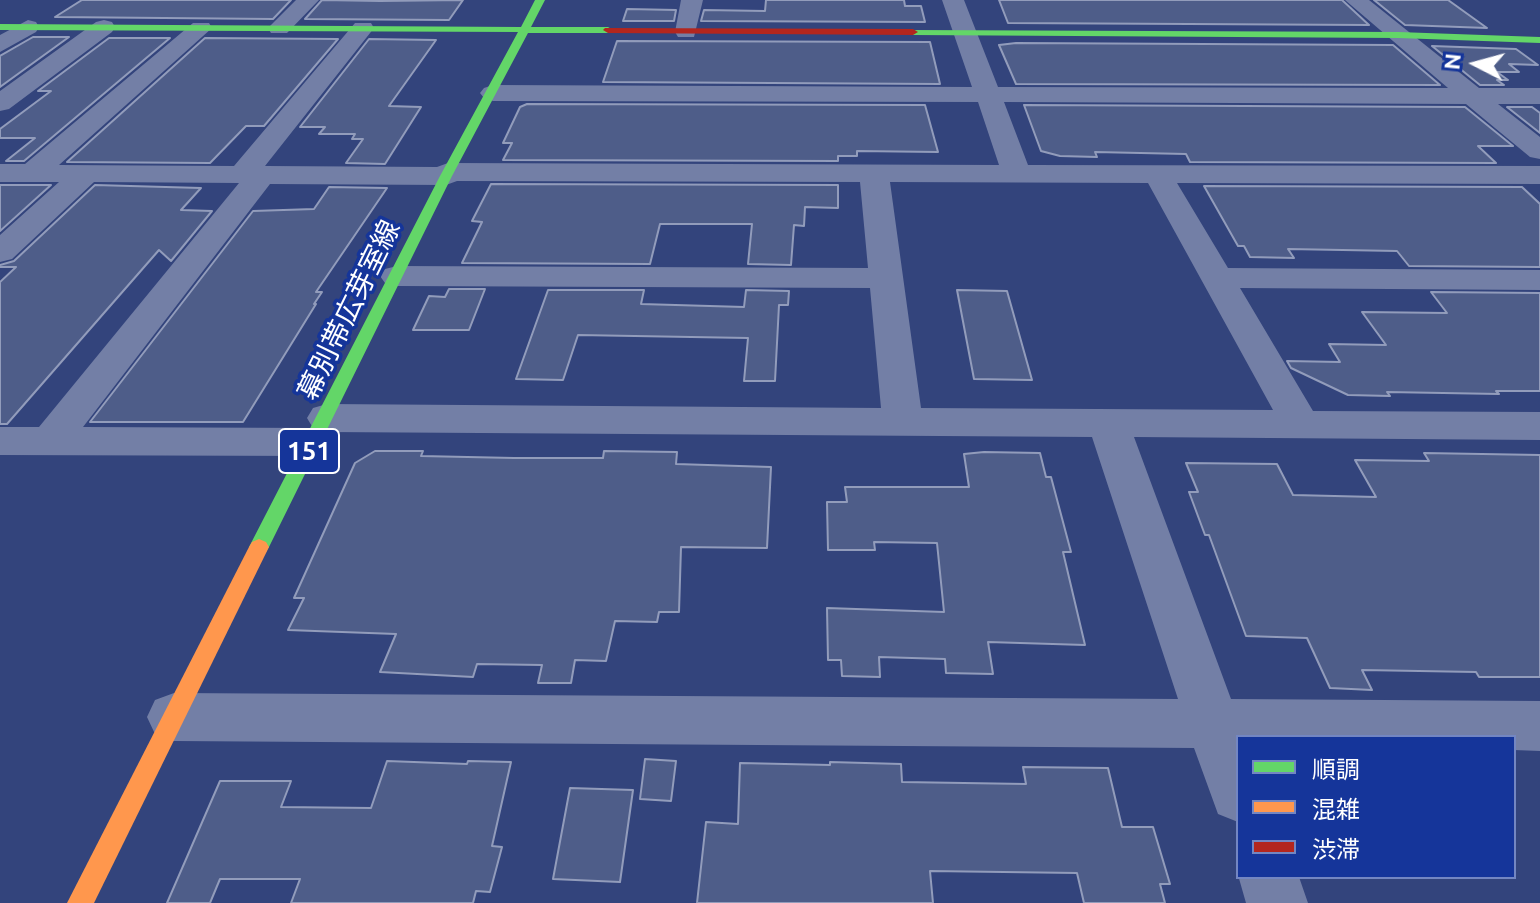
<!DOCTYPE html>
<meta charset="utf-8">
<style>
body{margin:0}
#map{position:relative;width:1540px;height:903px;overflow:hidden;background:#33447c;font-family:Ubuntu,"Noto Sans JP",sans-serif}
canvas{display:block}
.legend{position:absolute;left:1236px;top:735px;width:280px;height:144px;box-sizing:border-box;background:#15359a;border:2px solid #7386c2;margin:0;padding:10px 14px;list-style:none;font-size:24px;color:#fff}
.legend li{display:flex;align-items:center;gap:16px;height:40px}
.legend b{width:40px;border:2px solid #7386c2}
.north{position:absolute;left:1436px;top:24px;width:80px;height:80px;-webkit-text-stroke:6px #15359a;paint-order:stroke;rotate:276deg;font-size:22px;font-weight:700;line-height:32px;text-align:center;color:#fff}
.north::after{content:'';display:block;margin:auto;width:28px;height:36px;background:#fff;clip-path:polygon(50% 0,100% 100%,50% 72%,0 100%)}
</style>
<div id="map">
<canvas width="1540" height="903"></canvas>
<ul class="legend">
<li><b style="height:10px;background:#63d668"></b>順調</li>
<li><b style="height:10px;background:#ff974d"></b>混雑</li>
<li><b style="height:10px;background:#b3261e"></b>渋滞</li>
</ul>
<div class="north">N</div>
</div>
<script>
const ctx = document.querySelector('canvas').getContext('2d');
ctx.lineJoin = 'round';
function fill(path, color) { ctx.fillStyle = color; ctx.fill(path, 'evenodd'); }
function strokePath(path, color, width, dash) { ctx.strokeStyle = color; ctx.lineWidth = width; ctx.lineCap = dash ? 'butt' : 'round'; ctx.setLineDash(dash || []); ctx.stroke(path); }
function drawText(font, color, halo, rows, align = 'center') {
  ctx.font = font + ' Ubuntu,"Noto Sans JP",sans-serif'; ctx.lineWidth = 7; ctx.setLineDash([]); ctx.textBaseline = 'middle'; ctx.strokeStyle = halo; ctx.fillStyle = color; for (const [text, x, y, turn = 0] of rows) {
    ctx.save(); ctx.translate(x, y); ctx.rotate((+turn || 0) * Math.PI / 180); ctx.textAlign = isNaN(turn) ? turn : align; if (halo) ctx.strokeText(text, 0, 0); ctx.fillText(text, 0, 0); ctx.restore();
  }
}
const building = new Path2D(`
 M82 0H291L273 19 55 17Z
 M322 0 380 1 463 0 449 20 305 19Z
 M766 0H904L905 6H921L925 22 701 21 704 10 765 11Z
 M999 0H1342L1369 25 1008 23Z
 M1374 0H1448L1487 28 1405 25Z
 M627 9 676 10 674 21H623Z
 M33 37H69L0 87V56Z
 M109 38H170L24 161H6L35 138H0V129L51 91H38Z
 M205 38 338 39 264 126H246L210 163 67 162Z
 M369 39 436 40 389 106 421 107 385 164 346 163 363 139H352L355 134H319L325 127H300Z
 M617 41 930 42 940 84 603 82Z
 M1016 43 1393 45 1440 85 1016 84 999 45Z
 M1432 46 1516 49 1538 65 1509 64 1519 72H1497L1508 80H1497L1504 85H1480Z
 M527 104 925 105 938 152 857 151V156H838V161L503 160 512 143H503L520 107Z
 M1024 105 1465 107 1513 146H1478L1496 163 1190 162 1186 154 1095 152 1097 157 1060 156 1041 151Z
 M1507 107H1532L1540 113V133Z
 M491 184 838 185V208L805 207 804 226 794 225 791 265 748 264 752 224H660L650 264 462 263 482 222 472 221Z
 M0 185H51L0 231Z
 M95 185 201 188 181 210 212 211 171 261 159 250 7 424H0V282L16 267H0V265L14 261Z
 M1204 186 1522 187 1540 204V267L1409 266 1397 251 1288 249 1294 258 1250 257 1244 246H1238Z
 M329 187 387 188 316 292H322L314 304H316L243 422H90L253 211 314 209Z
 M449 289H485L469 330H413L429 296 445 297Z
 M548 290H644L641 304 744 307 746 290 789 291 788 305H779L775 381H744L748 338 578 335 563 380 516 379Z
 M957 290 1007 291 1032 380 974 379Z
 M1431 292 1540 293V391H1496L1499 394 1387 392 1390 396 1348 395 1291 368 1287 361 1340 362 1329 344 1386 345 1362 312 1447 313Z
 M375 451H423L421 456 514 458H603L604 451 677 452 676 464 771 467 767 548 681 547 679 612H659L657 622 615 621 606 661 575 660 571 683H538L542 665 477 664 473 677 380 672 396 634 288 630 304 598H294L355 463Z
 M984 452 1040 453 1046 477H1051L1071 552H1063L1085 645 988 642 993 674 946 673 945 659 879 657 880 677 842 676 841 660H828L827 608 944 612 937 543 874 542 875 550H828L827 502H847L845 487H969L964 454Z
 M1424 453 1540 455V677H1479L1476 672 1362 670 1372 690 1330 688 1307 638 1246 636 1209 535H1205L1189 492H1198L1186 463 1277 464 1293 495 1376 497 1355 460 1429 461Z
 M645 759 676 761 671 801 640 799Z
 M387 761 467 764 468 761 511 762 492 846 502 847 490 892 476 891 473 903H291L300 879H220L210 903H167L220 781H291L281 807 371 808Z
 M830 762 901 764 902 782 1026 784 1023 767 1108 768 1122 827H1153L1170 884H1160L1165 903H1084L1077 873 930 871 933 903H697L706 822 738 824 740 763 830 765Z
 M570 788 633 790 620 882 553 879Z`);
fill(building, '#4e5d89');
strokePath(building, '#929cbb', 2);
fill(new Path2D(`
 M296 0H319L287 33H271L268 28Z
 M681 0H703L694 37H678L675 32Z
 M942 0H964L998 87 1448 88 1345 0H1369L1479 88H1540V104H1498L1540 137V159L1530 157 1466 104 1004 102 1028 165 1540 166V184L1177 183 1228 268 1540 270V290L1240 288 1313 411 1540 412V440L1134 437 1231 699 1540 701V751L1514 750V737H1238V822L1218 814 1194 748 174 741 155 734 147 717 155 700 174 693 1178 699 1092 437 327 432 335 442 329 452 314 456 0 455V427H39L239 183 94 182 12 259 0 262V235L59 182H0V164H25L193 23H209L212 28 59 165 234 166 355 23H371L374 28 265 166 437 167 448 163 999 165 978 102 493 101 484 98 480 93 484 88 493 85 972 87ZM457 181 860 182 868 268 397 266 385 269 380 276 385 283 397 286 870 288 881 408 327 404 313 408 307 418 313 428 83 427 270 184 446 185ZM890 182 1148 183 1273 410 921 408Z
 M28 20 36 22 39 27 36 32 0 52V35Z
 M104 20 112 22 115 27 112 32 9 109 0 111V91L96 22Z
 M1238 875 1299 877 1308 903H1246Z`), '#737fa6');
fill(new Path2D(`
 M535 0H545L531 27H608L613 30 608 33H528L452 176 269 547 266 552H252L249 547 440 176 518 32 0 30V24L521 27Z
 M910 30 1398 32 1540 37V43L1398 38 913 35 910 34Z`), '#63d668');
fill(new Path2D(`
 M259 539 266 542 269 547 94 903H67L249 547 252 542Z`), '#ff974d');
fill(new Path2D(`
 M605 28 913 29 918 32 913 35 608 33 603 30Z`), '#b3261e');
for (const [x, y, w] of [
 [309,451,60]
]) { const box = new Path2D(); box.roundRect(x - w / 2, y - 22, w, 44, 6); ctx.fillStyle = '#15359a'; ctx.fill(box); strokePath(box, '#fff', 2); }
drawText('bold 26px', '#fff', null, [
 ["151",309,451]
]);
drawText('28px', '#fff', '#15359a', [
 ["幕別帯広芽室線",349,310,-64]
]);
</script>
